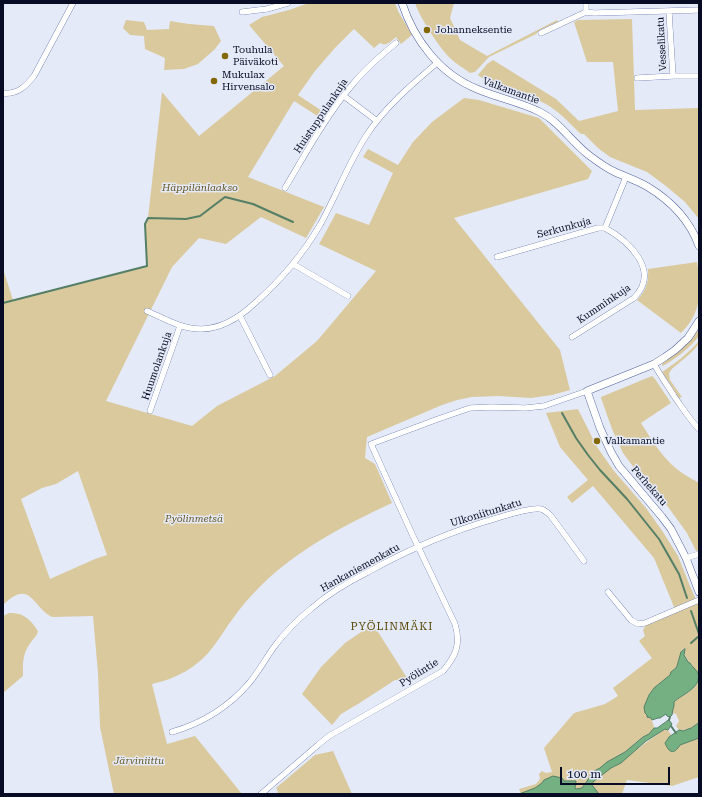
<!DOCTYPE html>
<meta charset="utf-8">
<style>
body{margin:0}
#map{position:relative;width:702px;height:797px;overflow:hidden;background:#e5eaf8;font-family:"Roboto Serif",serif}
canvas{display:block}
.frame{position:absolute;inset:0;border:4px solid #070c24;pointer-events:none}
.scale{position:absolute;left:560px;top:767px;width:110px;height:18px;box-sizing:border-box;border:2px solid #070c24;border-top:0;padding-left:5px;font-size:12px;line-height:14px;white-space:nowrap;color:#070c24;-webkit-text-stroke:3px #e5eaf8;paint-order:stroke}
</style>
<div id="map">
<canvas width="702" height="797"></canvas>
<div class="frame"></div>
<div class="scale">100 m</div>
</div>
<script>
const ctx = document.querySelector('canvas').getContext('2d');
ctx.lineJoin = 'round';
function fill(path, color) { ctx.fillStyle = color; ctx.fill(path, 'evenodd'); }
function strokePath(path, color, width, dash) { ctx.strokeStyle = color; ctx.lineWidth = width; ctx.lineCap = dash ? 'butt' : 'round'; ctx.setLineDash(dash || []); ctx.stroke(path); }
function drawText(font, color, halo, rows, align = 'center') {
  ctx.font = font + ' "Roboto Serif",serif'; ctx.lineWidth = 3; ctx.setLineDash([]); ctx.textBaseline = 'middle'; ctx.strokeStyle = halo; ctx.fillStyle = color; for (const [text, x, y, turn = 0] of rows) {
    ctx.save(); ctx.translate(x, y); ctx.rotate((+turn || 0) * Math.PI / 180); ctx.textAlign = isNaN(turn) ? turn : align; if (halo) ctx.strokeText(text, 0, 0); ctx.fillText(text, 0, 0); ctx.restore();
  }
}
fill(new Path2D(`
 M309 3H395L398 11 412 35 401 44 396 37C391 41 387 47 380 43L374 48 354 29 334 49 315 71 298 95 325 113 322 119 294 101 248 177 324 207 306 238 261 217 226 244 199 238 172 267 106 401 192 426 217 406 275 376 317 341 376 271 319 244 322 239 336 213 369 225 393 173 363 157 368 149 398 165 413 142 432 122 464 98 479 100 539 118 592 171 588 179 454 218 560 350 570 390 552 395 531 398 498 396 472 397 457 400 442 405 367 437 365 458 375 464 392 503C349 523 306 545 270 577 257 589 244 603 234 617 226 627 220 638 213 647 198 667 176 679 152 684L167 744 195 736 242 794H114L100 727 98 673 93 616 52 617C32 607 31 578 3 605V269L13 300 147 266 145 224 148 218 162 92 199 136 284 66 249 25 262 17 289 10ZM78 471 107 555 95 559 50 579 21 499 42 488 56 484Z
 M415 3H454L450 18 460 40 487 56 557 20 558 22 540 30 536 34 489 57 475 72 470 73C464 68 456 64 450 58 439 47 420 18 415 3Z
 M632 19 635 110 699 108V219L685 202 666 186 647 172 610 157 598 148 584 134H581C570 124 560 112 546 104 527 94 506 88 486 80L479 76 478 75 487 64 493 60 556 99 579 121 618 111 613 62H587L574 22 578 20Z
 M126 20 144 22 147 30 169 29 170 21 189 24 214 26 221 41 215 49 198 64 184 69 164 70 165 58 145 49 144 36 130 35 123 28Z
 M697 262C700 279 702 300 694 315 691 322 686 328 681 333L637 300C646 291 649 282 648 269Z
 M699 329C699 329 699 335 699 335 696 343 671 363 662 366V364L664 362 690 341Z
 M699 341V344C693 351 687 357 680 362 676 366 671 368 669 374L670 380 682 397 679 398 662 372C676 363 688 353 699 341Z
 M652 376 655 379 671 403 641 423C650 437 659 452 671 464 679 472 689 477 699 483V550L696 551 687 533 663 500 650 483 635 469 623 453 612 429 601 398V397Z
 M578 409 597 447 614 471 646 508 663 532 678 556 690 586 699 606V676C695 664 685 664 684 649L682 650 676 668C672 670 672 675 668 678 665 680 662 681 660 683 646 694 646 700 650 716 651 720 654 724 654 728L649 734 643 737 625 752 607 762 614 767C631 754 647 741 665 729L668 730 672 736 669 737 665 742C667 747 669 753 675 751L680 745 699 738V777L672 786 627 780 622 794H521L519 789 536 784 540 779 539 774 542 771 546 773 552 772 544 748 574 713 605 704 618 696 613 688 652 658 639 641 645 636 643 630 646 625 676 612 654 558 593 486 572 503 567 497 588 480 560 447 546 413Z
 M9 613C12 613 16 613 19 614 27 616 35 625 38 632 36 637 32 640 29 645 22 656 23 664 23 676L3 693V616Z
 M373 624 409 681 395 680 358 704 341 714 332 725 302 694 321 667 345 643Z
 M699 679V723C693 727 686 731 679 730L676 726 679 721 676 714 672 713 674 706V702C683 693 695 692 699 679Z
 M333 751 352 794H276L278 792 276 788 315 755Z`), '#d9c99c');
const water = new Path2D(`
 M685 649 684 655 688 662 690 663C692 667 696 669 698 673 702 688 682 694 674 702V706L673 709 672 715 670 717 667 716 666 714 660 718H658L652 720 651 718 647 717V715L645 713 644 707 649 695 654 688 670 675 671 672 676 668 677 666 681 652Z
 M669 720 672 724 668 730 665 729 646 741 621 763 611 768 593 782 592 785 599 794H519L535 788 542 783 544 780 553 776 562 778 564 781H576L575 788 576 789 582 788 585 784 594 771 600 768 607 762 625 752 643 737 649 734 654 728H657Z
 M699 723V738L680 745C674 755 669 753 665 743L669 737 679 730 683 731 691 728Z`);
fill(water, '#75b083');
strokePath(water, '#547f66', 1);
strokePath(new Path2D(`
 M3 303 147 266 145 224 148 218 186 219 200 216 225 197 253 204 293 222
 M562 413 576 438 588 455 600 470 627 499 659 539 679 574 687 598
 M691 611 699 634
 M691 643 699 636
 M669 720 670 717
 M671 726 676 733`), '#547f66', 2);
const minor = new Path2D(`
 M586 3V12L594 13 699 10
 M242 12 267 9 288 3
 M669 12 673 76H699
 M541 33 586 12
 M637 78 673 76
 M3 93C17 95 26 86 34 76L73 3
 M344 96 377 121
 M285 188C306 153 326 116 352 85 365 69 380 56 396 43
 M497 257 580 233 598 228H605L626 177
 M293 264 348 296
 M147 311C165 319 182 329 201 329 222 329 240 317 255 303 280 281 303 254 320 225 336 196 348 164 366 136 385 107 411 85 437 63
 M240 316 270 375
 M572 337 634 298C661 271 629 241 605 228
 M654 364C660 375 667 385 674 396 682 407 689 419 699 429
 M150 411 180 326
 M686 558 699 554
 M608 592 631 620 638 624 645 623 699 600
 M172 732C203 723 229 707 250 682 259 671 266 658 274 647 285 632 298 619 312 608 329 593 348 582 368 572 409 549 452 531 497 518 507 515 531 507 541 509 545 510 548 513 551 516L584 561
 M261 794 318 745 329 736 443 671C456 656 461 644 455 624L413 536 371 444 438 419 470 408 492 407 525 408 544 406 587 391`);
const tertiary = new Path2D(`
 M402 3C414 40 440 74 477 89 498 98 520 102 540 112 560 122 572 143 590 156 598 162 606 168 615 172 626 177 638 181 648 187 671 201 690 221 699 246
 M699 321 688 338 675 350 665 357 654 364 587 391 600 428 611 452 619 466 662 517 671 529 686 558 699 592`);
strokePath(minor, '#50619e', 6);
strokePath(tertiary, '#50619e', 8);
strokePath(minor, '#fff', 5.5);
strokePath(tertiary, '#fff', 7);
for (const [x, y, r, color] of [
 [427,30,4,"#836800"],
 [225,56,4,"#836800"],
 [214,81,4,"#836800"],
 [597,441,4,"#836800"]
]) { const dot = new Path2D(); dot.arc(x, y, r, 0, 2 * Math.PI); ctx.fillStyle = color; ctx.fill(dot); strokePath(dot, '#e5eaf8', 1.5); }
drawText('10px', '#070c24', '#e5eaf8', [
 ["Johanneksentie",435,30],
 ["Touhula",233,50],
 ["Päiväkoti",233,62],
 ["Mukulax",222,75],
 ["Hirvensalo",222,87],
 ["Valkamantie",605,441]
], 'left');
drawText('10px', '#070c24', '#e5eaf8', [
 ["Vesselikatu",662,44,-93],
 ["Valkamantie",511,91,20],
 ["Huistuppulankuja",321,116,-56],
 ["Serkunkuja",564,228,-15],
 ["Kumminkuja",604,304,-34],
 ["Huumolankuja",157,366,-71],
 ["Perhekatu",649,486,49],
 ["Ulkoniitunkatu",486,513,-17],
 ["Hankaniemenkatu",360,568,-29],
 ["Pyölintie",419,673,-32]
]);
drawText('italic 10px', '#665623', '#e5eaf8', [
 ["Häppilänlaakso",200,188],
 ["Pyölinmetsä",194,519],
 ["Järviniittu",139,761]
]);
ctx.letterSpacing = '1px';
drawText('11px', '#5a4807', '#e5eaf8', [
 ["PYÖLINMÄKI",392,627]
]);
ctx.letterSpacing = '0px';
</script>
